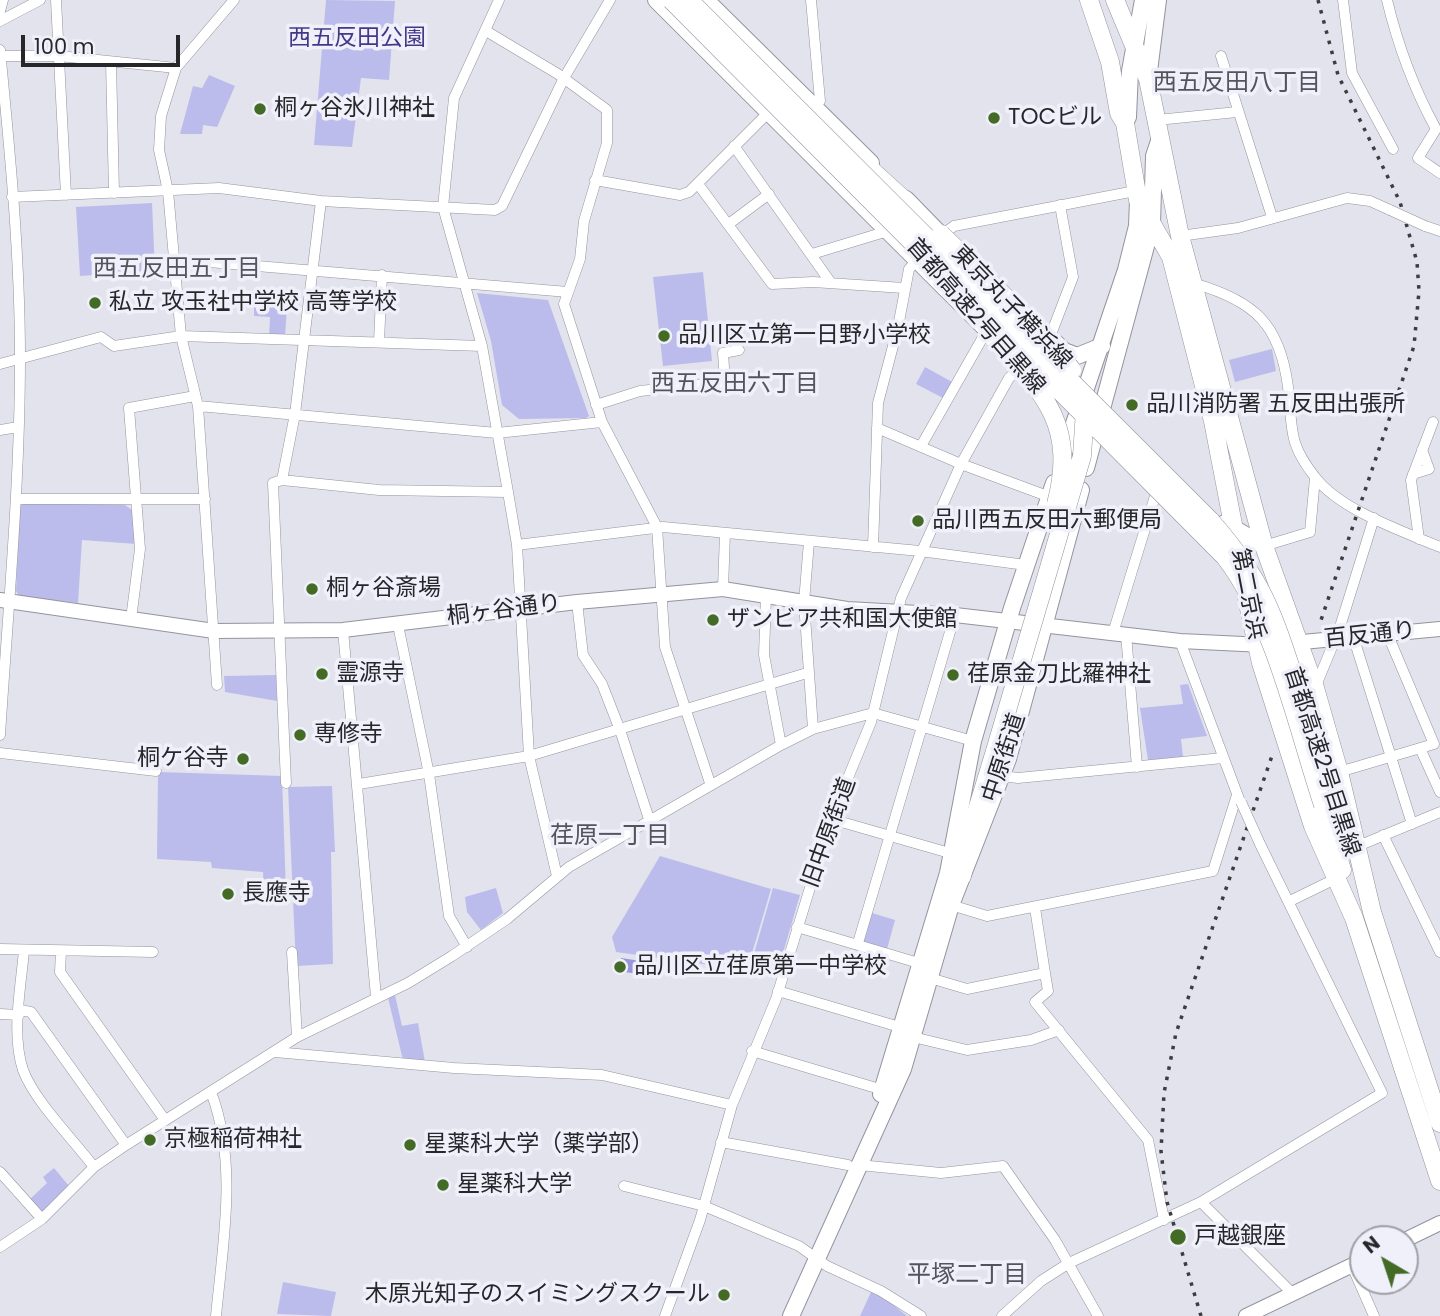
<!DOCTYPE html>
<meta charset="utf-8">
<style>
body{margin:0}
#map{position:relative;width:1440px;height:1316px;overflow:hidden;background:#e2e3ed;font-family:Poppins,sans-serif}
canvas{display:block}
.north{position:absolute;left:1349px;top:1225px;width:70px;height:70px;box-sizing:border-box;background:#f0f0fa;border:2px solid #a0a0a7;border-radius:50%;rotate:321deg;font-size:19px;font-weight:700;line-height:28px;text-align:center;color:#27272b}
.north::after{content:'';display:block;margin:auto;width:24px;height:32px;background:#446b26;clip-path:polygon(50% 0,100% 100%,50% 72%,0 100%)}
.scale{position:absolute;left:21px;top:35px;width:159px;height:32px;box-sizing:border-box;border:4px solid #27272b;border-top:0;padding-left:9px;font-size:21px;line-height:24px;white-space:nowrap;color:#27272b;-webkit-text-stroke:5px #f0f0fa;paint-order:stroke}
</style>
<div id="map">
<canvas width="1440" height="1316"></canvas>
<div class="north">N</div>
<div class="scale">100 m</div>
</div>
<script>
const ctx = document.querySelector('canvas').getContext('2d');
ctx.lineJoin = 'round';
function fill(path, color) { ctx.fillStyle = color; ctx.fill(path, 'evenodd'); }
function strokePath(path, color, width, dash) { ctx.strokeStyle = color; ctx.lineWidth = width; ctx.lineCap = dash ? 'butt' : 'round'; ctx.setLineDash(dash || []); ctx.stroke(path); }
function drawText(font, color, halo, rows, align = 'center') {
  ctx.font = font + ' Poppins,"Noto Sans JP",sans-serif'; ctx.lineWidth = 7; ctx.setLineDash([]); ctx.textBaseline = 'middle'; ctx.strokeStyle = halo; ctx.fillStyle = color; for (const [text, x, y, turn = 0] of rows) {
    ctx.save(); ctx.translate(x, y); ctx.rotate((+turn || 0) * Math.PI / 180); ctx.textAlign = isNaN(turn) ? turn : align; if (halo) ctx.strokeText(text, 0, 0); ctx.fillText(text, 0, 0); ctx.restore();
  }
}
fill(new Path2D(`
 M326 0 395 1 389 80 361 78 352 147 314 145Z
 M209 75 235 86 217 127 203 125 202 134H180L193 86 202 88Z
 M152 203 155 271 80 276 76 207Z
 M703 272 712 361 663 366 653 277Z
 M477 293 548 300 589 416 586 418 519 419 502 405 491 341Z
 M254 304H287L285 338H269L270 317 254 316Z
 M1272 349 1276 371 1235 382 1229 360Z
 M925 367 954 383 945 399 916 384Z
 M24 503 125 505 132 510 136 544 82 540 78 603 19 596 16 591 20 506Z
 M276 675 277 701 225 692 224 676Z
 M1188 684 1207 736 1181 739 1183 757 1148 760 1140 708 1183 704 1180 685Z
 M158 772 282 776 286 894H264L263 872 212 868 211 862 157 859Z
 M332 786 335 852H331L333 964 296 966 288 787Z
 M660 856 771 889 747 970 616 952 612 937Z
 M496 888 503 913 481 930 467 912 465 897Z
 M773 888 800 895 776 977 749 971Z
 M872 913 895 920 887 949 863 942Z
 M395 995 402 1026 418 1023 425 1062 403 1060 388 998Z
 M54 1168 69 1186 41 1213 29 1200 47 1183 43 1177Z
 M283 1282 336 1292 331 1316 277 1314Z
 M871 1292 886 1299 907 1316H860Z`), '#bbbceb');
fill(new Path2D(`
 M621 958 661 964 659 977 618 971Z`), '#9797da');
const street = new Path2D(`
 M56 0 66 195
 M499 0 454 98 443 207 482 346 508 492 517 545 529 756 557 876
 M811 0 820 101 812 107
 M1343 0 1352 73 1393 149
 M1387 0C1398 46 1413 87 1436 129L1418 158 1440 173
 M0 11 3 0
 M0 21 40 0
 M486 31 558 74 607 110V143L584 221 580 259 564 304 602 422 657 527 665 647 710 783
 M0 50C10 152 20 256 20 358 20 484 8 610 0 735
 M1 56H59L176 68
 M1221 56 1272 217
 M111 62 114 193
 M1157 120 1237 112
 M734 146 831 283
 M595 180 680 195 689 192 768 113 773 112
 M698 184 772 284 813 282 904 288
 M12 197 219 188 321 201 495 210 502 206 564 78 610 0
 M730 223 769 194
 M1425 226 1440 231
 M942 235 954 226 1135 191
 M1180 236 1238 228 1347 198 1370 201 1390 210
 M812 254 888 231
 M173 259 568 292
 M1196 284C1254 301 1280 324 1288 387 1293 428 1287 442 1315 477 1340 510 1402 531 1440 547
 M1050 337 1073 277 1060 205
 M379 342 382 275
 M0 364 101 337 114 346 181 336 482 346
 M596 405 640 391 725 382 723 353 739 350
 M198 406 497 433 602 422
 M877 428 961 464 1050 497
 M0 430 18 427
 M921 446 987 330
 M1413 474 1429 469 1422 450
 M282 480 295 414 321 201
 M16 499H205
 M1419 539 1411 480 1433 422
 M809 542 804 602 813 729
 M517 545 663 527 920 551 1026 565
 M1264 546 1310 532 1315 478
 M873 547 878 403 898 327 909 269 917 260
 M723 589 725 533
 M766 595 764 655 781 745
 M577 602 583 655 602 684 620 730 649 819
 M131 619 140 549 129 408 195 396
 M398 625 429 774 449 916 467 947
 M343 630 376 997
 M1113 633 1156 493
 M1126 634 1137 767
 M1353 636 1412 824
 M1180 641 1239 799
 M217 685 198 406 181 336 168 191 159 150 161 116 176 68 234 0
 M1315 688 1339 630 1374 518
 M1420 748 1440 792
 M0 753 156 771
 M1339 772 1434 744 1387 633
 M1002 776 1018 778 1223 758
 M286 783 273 483 282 480 379 490 508 492
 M359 784 529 756 807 673
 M831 819 953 854
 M1383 835 1440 952
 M1358 846 1440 812
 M1290 901 1337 878
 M951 905 987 916 1213 871 1237 795
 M1035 908 1045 973
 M797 927 922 964
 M858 943 955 615
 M0 949 153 952
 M24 950C21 987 11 1034 23 1070 35 1102 73 1139 94 1167
 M61 951 60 972 165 1120
 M292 952 297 1037
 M930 978 967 989 1045 973 1048 991 1035 1002 1148 1140 1164 1220
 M778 991 903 1028
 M20 1010 31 1012 126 1145
 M0 1014 19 1015
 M913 1037 967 1050 1031 1040 1059 1030
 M752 1051 883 1090
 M275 1052 454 1068 602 1075 732 1105
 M211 1092C238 1163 223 1242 216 1316
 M721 1142 848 1165
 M859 1165 941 1173 1003 1166 1055 1240 1098 1316
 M0 1172 42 1219
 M624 1186 704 1206 799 1246 827 1266 881 1291 921 1316
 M1201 1202 1293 1294
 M0 1247 42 1219 94 1167 126 1145 297 1037 408 983 452 956 507 919 569 867 781 745 813 729 873 713 973 741
 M1352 1266 1374 1316
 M665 1316 700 1220 732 1105 776 999 831 819 871 722 901 598 961 464 1009 378 1023 365
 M1002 1316 1041 1281 1069 1263 1201 1202 1382 1093 1260 844`);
const secondary = new Path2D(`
 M0 600 214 631 343 630 577 602 723 589 847 609 955 615 1180 641 1264 645
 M1292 643 1440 629
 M1405 1240 1440 1223
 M1246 1316 1363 1260`);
const primary = new Path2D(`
 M656 0 1004 347
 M706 0 871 163
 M1148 79 1158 0
 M1125 123 1128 117 1130 71 1143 0
 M906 199 949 243
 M1055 342 1064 351 1077 356 1102 346
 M1062 459 1126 270 1137 226 1138 200
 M1086 468 1152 224 1154 156 1160 138
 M1225 523 1264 546
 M881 1094 948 873 973 741 1012 608 1054 483
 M791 1316 903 1069 951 905 1008 759 1081 490`);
const highway = new Path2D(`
 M1089 0 1110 62 1119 113 1125 123 1138 200 1171 257 1213 421 1240 561
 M1115 0 1148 79 1180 236 1264 546 1315 688 1339 772 1372 912 1440 1123
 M857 157 913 208
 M1247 599 1261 663 1313 826 1354 918 1440 1181
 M1323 805 1342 870
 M953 854 963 824
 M962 876 970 833 995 751`);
strokePath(street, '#93949d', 11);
strokePath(secondary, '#93949d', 16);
strokePath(primary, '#93949d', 18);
strokePath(highway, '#93949d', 19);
strokePath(street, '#fff', 10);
strokePath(secondary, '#fff', 14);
strokePath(primary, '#fff', 16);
strokePath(highway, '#fff', 18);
strokePath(new Path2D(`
 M1318 0 1338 75 1400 202 1417 262 1419 291 1414 346 1319 626
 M1201 1316 1167 1202 1161 1151 1164 1093 1176 1033 1273 753`), '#3c3c41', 3.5, [3.5, 7]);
const streetBridge = new Path2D(`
 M1390 210 1425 226
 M1241 802 1260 844`);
const highwayBridge = new Path2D(`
 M671 0 1225 557C1275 622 1297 727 1323 805
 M689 0 1210 520C1263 580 1273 613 1297 687
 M941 234 1045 336 1072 370
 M994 339C1044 393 1077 425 1056 504
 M995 751 1082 456 1085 410`);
strokePath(streetBridge, '#93949d', 11, []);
strokePath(highwayBridge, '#93949d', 19, []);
strokePath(streetBridge, '#fff', 10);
strokePath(highwayBridge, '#fff', 18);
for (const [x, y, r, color] of [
 [260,109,7,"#446b26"],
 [994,118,7,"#446b26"],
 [95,303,7,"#446b26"],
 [664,336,7,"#446b26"],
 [1132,405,7,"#446b26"],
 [918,521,7,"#446b26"],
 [312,589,7,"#446b26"],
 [713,620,7,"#446b26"],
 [322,674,7,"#446b26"],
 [953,675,7,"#446b26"],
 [300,735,7,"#446b26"],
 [243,759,7,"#446b26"],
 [228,894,7,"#446b26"],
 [620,967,7,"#446b26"],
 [150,1140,7,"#446b26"],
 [410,1145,7,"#446b26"],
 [443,1185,7,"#446b26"],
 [1178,1237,9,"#446b26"],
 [724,1295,7,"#446b26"]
]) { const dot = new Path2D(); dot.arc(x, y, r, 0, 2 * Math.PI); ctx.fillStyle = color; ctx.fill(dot); strokePath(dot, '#f0f0fa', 2.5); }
drawText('23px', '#413888', '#f0f0fa', [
 ["西五反田公園",357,39]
]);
drawText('23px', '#27272b', '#f0f0fa', [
 ["桐ヶ谷氷川神社",274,109],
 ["TOCビル",1008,118],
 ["私立 攻玉社中学校 高等学校",109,303],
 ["品川区立第一日野小学校",678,336],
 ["品川消防署 五反田出張所",1146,405],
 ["品川西五反田六郵便局",932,521],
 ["桐ヶ谷斎場",326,589],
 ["ザンビア共和国大使館",727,620],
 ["霊源寺",336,674],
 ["荏原金刀比羅神社",967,675],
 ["専修寺",314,735],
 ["桐ケ谷寺",229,759,"right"],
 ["長應寺",242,894],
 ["品川区立荏原第一中学校",634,967],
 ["京極稲荷神社",164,1140],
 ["星薬科大学（薬学部）",424,1145],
 ["星薬科大学",457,1185],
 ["戸越銀座",1194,1237],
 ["木原光知子のスイミングスクール",710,1295,"right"]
], 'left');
drawText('23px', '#27272b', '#f0f0fa', [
 ["東京丸子横浜線",1011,308,46],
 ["首都高速2号目黒線",975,317,49],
 ["第二京浜",1247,594,79],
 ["桐ヶ谷通り",504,611,-7],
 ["百反通り",1370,636,-6],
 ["中原街道",1005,758,-72],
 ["首都高速2号目黒線",1321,762,72],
 ["旧中原街道",830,833,-70]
]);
drawText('24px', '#54545d', '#f0f0fa', [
 ["西五反田八丁目",1237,84],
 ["西五反田五丁目",177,270],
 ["西五反田六丁目",735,385],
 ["荏原一丁目",610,837],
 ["平塚二丁目",967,1276]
]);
</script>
